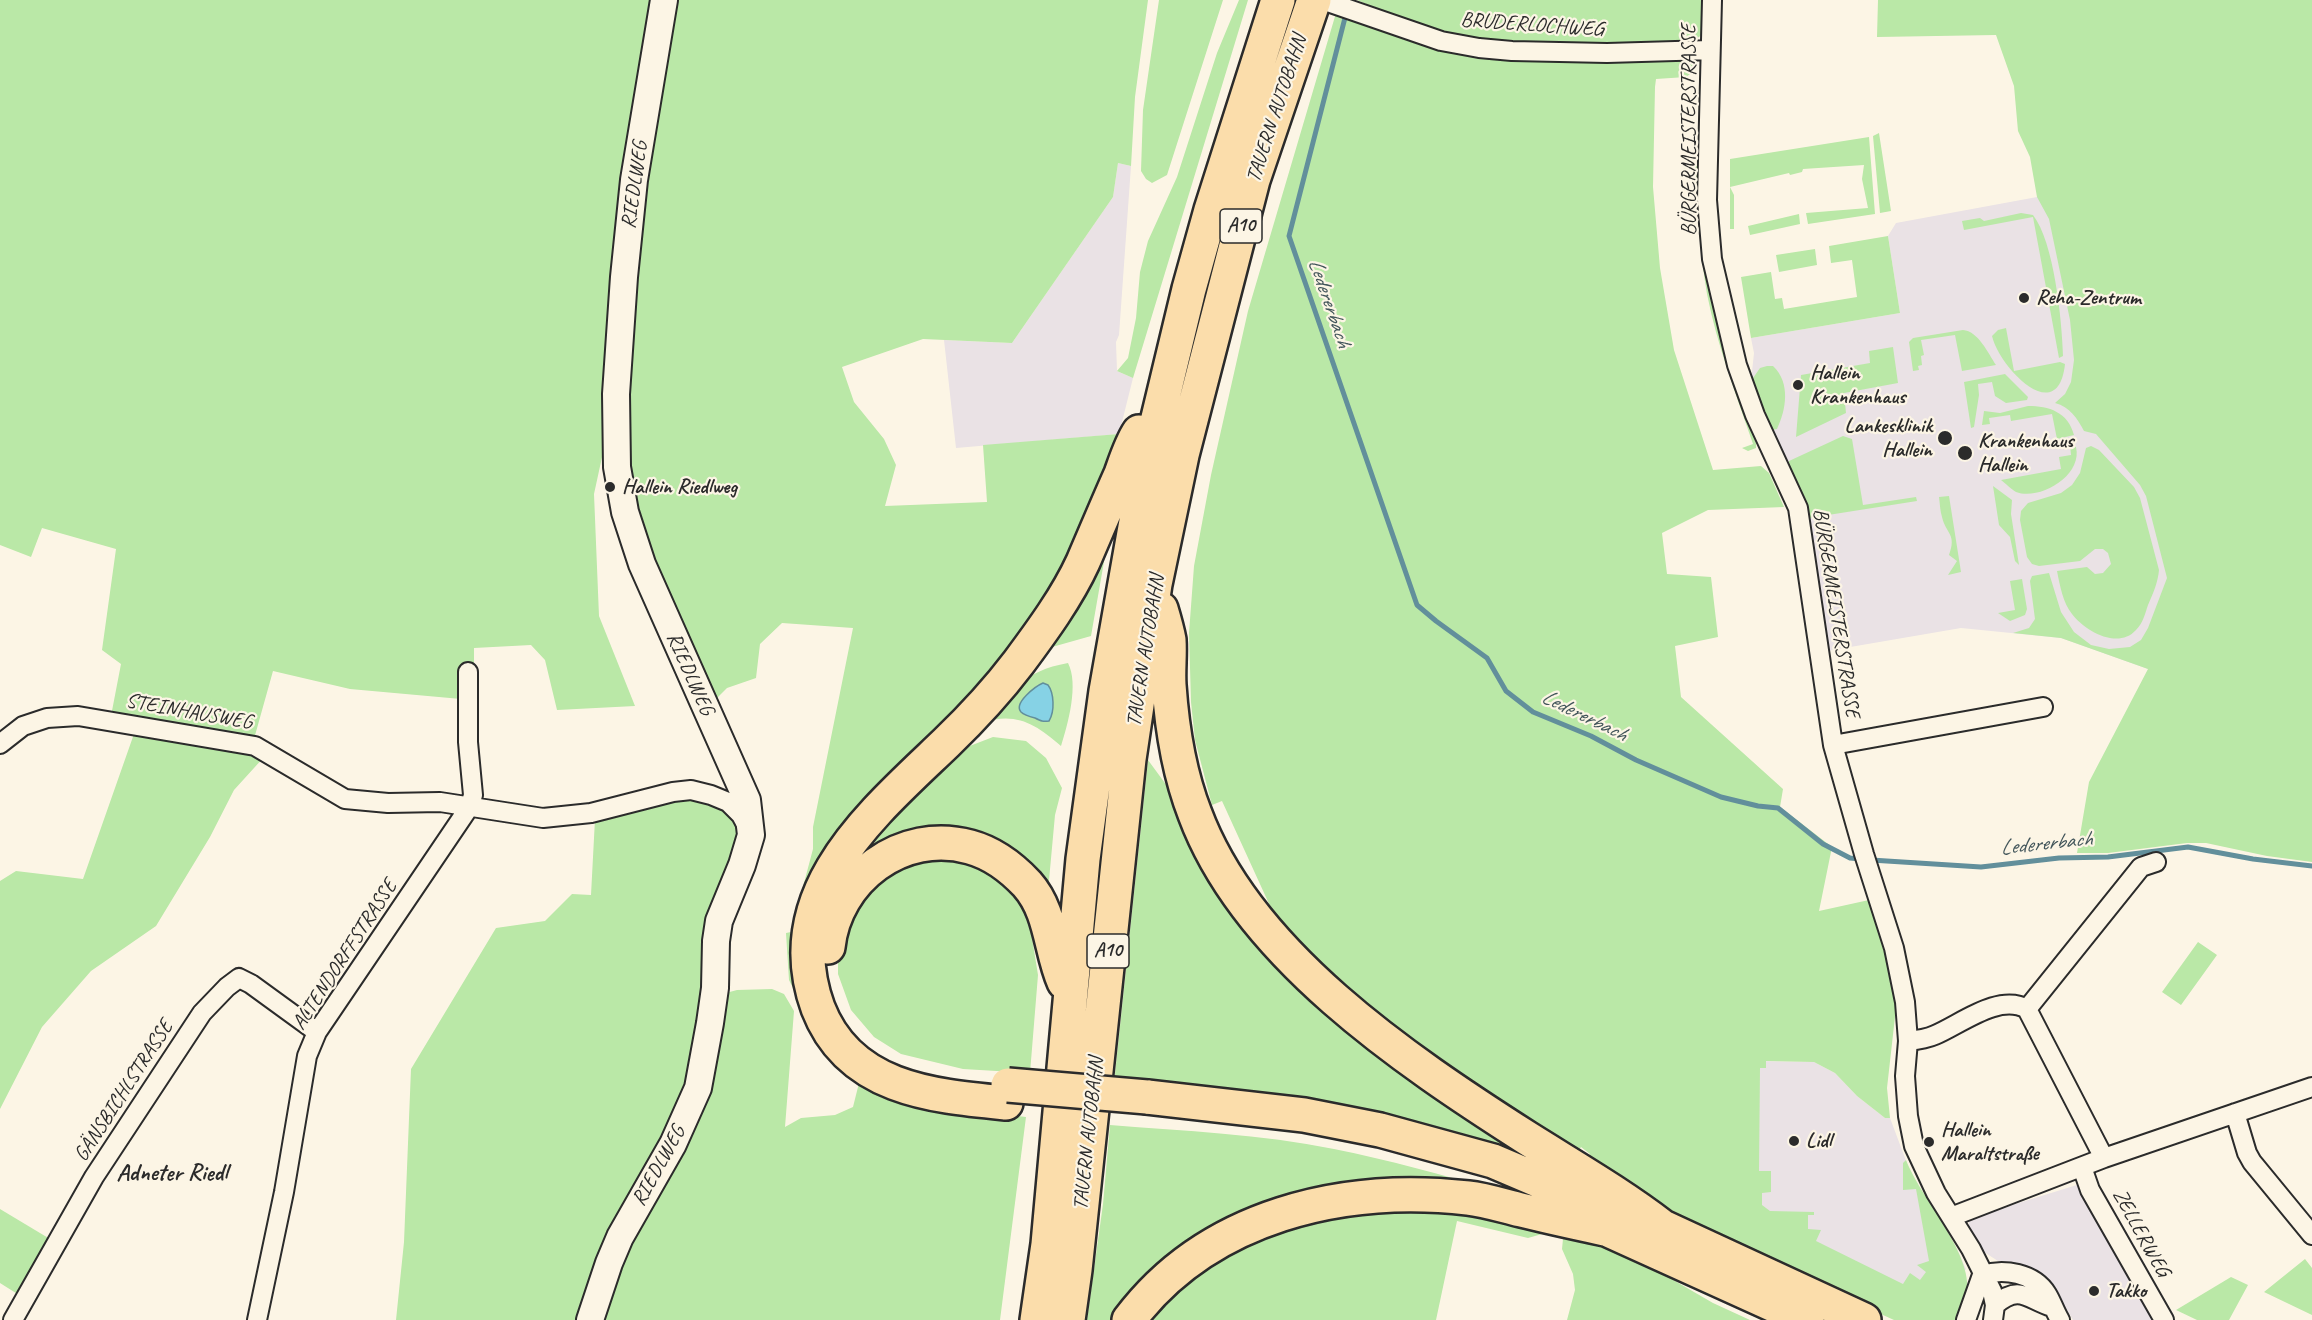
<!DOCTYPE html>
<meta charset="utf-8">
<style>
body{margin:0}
canvas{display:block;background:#fcf5e5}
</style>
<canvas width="2312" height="1320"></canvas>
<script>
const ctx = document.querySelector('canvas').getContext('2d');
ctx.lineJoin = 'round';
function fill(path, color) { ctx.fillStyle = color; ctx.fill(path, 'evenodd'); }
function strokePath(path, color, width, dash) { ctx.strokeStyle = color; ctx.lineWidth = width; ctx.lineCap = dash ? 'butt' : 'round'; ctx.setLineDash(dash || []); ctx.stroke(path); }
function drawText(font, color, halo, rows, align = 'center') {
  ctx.font = font + ' Caveat,sans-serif'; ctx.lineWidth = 4.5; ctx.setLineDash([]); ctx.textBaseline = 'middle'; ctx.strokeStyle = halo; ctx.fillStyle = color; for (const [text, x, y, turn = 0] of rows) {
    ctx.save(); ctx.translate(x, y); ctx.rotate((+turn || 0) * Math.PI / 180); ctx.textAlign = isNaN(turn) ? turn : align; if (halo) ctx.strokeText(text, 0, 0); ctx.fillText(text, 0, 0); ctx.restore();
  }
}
fill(new Path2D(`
 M1118 163 1131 166 1119 335 1116 342 1117 371 1133 378 1119 434 956 448 944 340 1012 343 1113 197Z
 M2048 195 2196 567 2148 669 2061 638 1961 628 1827 651 1806 502 1751 381 1754 353 1751 338 1900 313 1888 236 1896 223Z
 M1757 1061 1814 1062 1835 1073 1857 1096 1885 1118H1890L1908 1166 1924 1197 1957 1249 1966 1269 1933 1309 1737 1212Z
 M2093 1180 2171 1320H2073L2054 1289 2017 1266 1998 1261 1984 1252 1969 1228V1222L1980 1215Z`), '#eae2e5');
fill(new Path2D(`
 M0 0H658L612 411 594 494 599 616 635 706 557 710 545 660 531 645 474 648V671L461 699 350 689 273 671 254 739 111 716 121 664 102 650 116 549 42 528 31 557 0 545Z
 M668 0H1148L1135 97 1131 166 1118 163 1113 197 1012 343 923 339 842 367 854 402 884 439 896 465 885 506 987 502 983 445 1119 434 1084 527 1063 568 1021 631 966 698 881 786 805 1012 789 980 786 933 791 932 813 849V827L853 628 782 623 760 644 756 678 727 688 708 707 646 563 621 450 642 188Z
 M1159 0H1223L1167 175 1152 183 1146 179 1141 171 1143 110Z
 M1239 0H1248L1133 378 1117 371 1128 358 1136 318 1140 272 1148 241 1177 177 1217 53Z
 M1357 0H1709L1707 29 1699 37 1689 42 1554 47 1438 34Z
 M1878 0H2312V862L2267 856 2206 843H2187L2108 853H2077L2089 782 2148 669 2061 638 2013 633 2029 628 2035 619 2030 581 2032 576 2049 573 2061 612 2074 632 2091 645 2109 649 2130 647 2141 640 2148 628 2167 578 2146 496 2140 485 2096 434 2084 431C2077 418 2070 407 2055 403L2065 394 2071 382 2074 360 2070 320 2049 219 2037 197 2030 157 2018 131 2014 86 1996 35 1877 37Z
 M1336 13 1368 27 1470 57 1686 60 1691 62 1696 70 1686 77 1656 79 1655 87 1653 187 1660 268 1674 350 1713 470 1761 466 1769 473 1784 507 1708 510 1662 533 1667 574 1711 577 1718 637 1675 646 1681 697 1783 789 1780 807 1832 847 1819 911 1869 900 1885 955 1896 1008 1887 1088 1890 1118H1885L1857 1096 1835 1073 1814 1062 1766 1061V1068H1760L1759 1171H1771V1192L1762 1193V1205L1770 1211 1814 1212V1215H1808V1229L1821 1230 1816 1241 1903 1284 1910 1273 1920 1280 1926 1272 1917 1265 1929 1261 1916 1189 1903 1190V1163L1906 1160C1921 1199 1973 1253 1967 1293 1966 1302 1962 1311 1959 1320H1894L1766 1262 1685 1221 1586 1160 1590 1154 1581 1147 1577 1154 1356 1003 1281 930 1222 801 1212 805 1195 740 1191 702 1189 633 1194 566 1211 475 1248 311Z
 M1879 133 1891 211 1880 213 1873 136Z
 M1869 137 1875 214 1808 224 1806 213 1868 208 1862 179 1864 165 1803 169 1802 172 1790 175 1789 173 1730 187 1734 195V229H1730V159Z
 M1691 164 1696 165 1700 170 1711 293 1724 351 1756 443V448L1748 451 1742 448 1753 444C1736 394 1717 345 1707 294 1700 253 1698 211 1696 170L1683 171 1685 166Z
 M2021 213 2033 215C2054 242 2062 320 2063 356L2059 358 2033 217 1964 230 1962 221 1980 218 1984 221Z
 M1799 214 1800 224 1750 235 1748 226Z
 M1888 236 1900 313 1751 338 1741 277 1771 272 1775 299 1782 298 1784 309 1857 297 1852 260 1831 263 1829 246Z
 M1815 249 1817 265 1779 272 1776 255Z
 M2006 328 2014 371 2060 362 2065 364C2058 429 1999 367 1992 336L1998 330Z
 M1963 330C1978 331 1988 353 1996 365L1962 371 1955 335 1921 340 1924 355 1921 356 1922 365 1918 366 1919 370 1913 371 1909 342 1913 338Z
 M1893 347 1898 383 1844 393 1846 413 1796 437 1801 375 1870 363 1869 351Z
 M1767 366H1773C1791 383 1786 410 1777 429L1772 430 1751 381 1760 368Z
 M2005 374 2028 397 2027 400 2006 403 1995 396 1992 382 1978 384 1979 395 1974 427 1971 428 1964 382Z
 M2028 406C2049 406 2068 412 2074 435L2057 439 2052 414 2011 421 2010 415 1989 418 1990 424 1982 425 1984 411 2000 413Z
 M1843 436 1852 439 1863 505 1916 497 1917 501 1809 518 1806 502 1788 465 1789 461Z
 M2070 445 2076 447C2083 476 2039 501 2016 492 2011 489 2005 483 2001 480L2061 469 2059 457 2071 455Z
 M2091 446 2099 450 2134 487 2140 498 2159 570C2158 582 2153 594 2148 605 2145 614 2143 623 2136 630 2118 650 2085 631 2072 614 2063 603 2060 586 2057 571L2087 567 2095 574 2103 573 2111 564 2108 553 2103 549H2095L2080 561 2039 566 2032 564 2027 557 2020 520 2021 511 2028 503 2061 493 2072 485 2080 473 2086 448Z
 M1993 486 2012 500 2011 514 2019 565 2015 561 2010 537 1999 525Z
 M1949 496 1961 572 1948 575 1957 561 1949 555C1957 534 1946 534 1942 517 1940 511 1940 504 1939 497Z
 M1109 533 1091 636 1038 651Z
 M2022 579 2027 609 2025 615 2010 621 1998 613 2015 610 2010 581Z
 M1068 663C1079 684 1068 724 1061 746 1036 724 1015 711 982 723 1010 692 1023 671 1068 663Z
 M135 731 223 743 264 757 234 790 210 837 156 926 91 971 42 1027 0 1109V881L16 871 83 879Z
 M993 737 1026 741 1046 758 1062 788 1055 815 1047 902 981 843 868 860 874 843 894 814 962 749Z
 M1148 760 1181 805 1251 928 1556 1168 1114 1083Z
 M693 797 719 804 741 828 693 1089 585 1320H396L404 1242 411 1069 496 928 545 921 572 894 591 895 595 819 669 798Z
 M954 855 1002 874 1026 901 1038 975 1030 1073 963 1069 901 1054 874 1037 851 1010 838 974V939L853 901 907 859Z
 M2198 942 2217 955 2181 1005 2162 992Z
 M772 989 784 994 794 1011 785 1127 801 1118 835 1115 853 1107 861 1075 936 1106 1026 1117 1000 1320H595L726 993 737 990Z
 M1110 1125C1185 1131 1261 1134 1334 1149 1389 1160 1442 1175 1495 1190L1336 1191 1117 1320H1087L1103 1204Z
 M1388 1206 1548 1223 1542 1234 1528 1238 1457 1221 1436 1320H1142L1171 1288 1258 1235Z
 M0 1209 50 1239 19 1295 0 1283Z
 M1564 1229 1649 1266 1713 1303 1750 1320H1567L1575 1290 1573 1274 1562 1249Z
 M2305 1259 2312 1268V1315L2264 1292Z
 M2231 1277 2248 1285 2229 1320H2197L2176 1310Z`), '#bae8a7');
const water = new Path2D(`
 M1043 683 1048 685C1054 693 1055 711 1049 721 1043 722 1041 721 1035 718 1031 717 1024 715 1021 712 1013 703 1036 686 1043 683Z`);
fill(water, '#86d2e5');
strokePath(water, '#628f9b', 1.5);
strokePath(new Path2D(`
 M1347 10 1289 236 1417 605 1436 621 1487 658 1506 691 1533 712 1591 736 1636 760 1721 797 1758 806 1778 808 1823 844 1850 858 1861 859
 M1871 860 1981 867 2059 858 2108 857 2188 847 2253 859 2312 866`), '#628f9b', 5);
const street = new Path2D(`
 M1322 0 1441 41 1479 48 1512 51 1607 53 1710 50
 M1712 0 1707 200 1712 259 1737 365 1755 415 1798 508 1833 745 1864 854 1894 948 1905 1002 1908 1041 1905 1076 1908 1116 1914 1146 1936 1193 1971 1249 1992 1291 1995 1305 1993 1320
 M0 744 23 726 47 718 78 716 255 746 345 799 388 803 440 802 543 818 591 813 673 792 691 790 711 795 728 802 741 815 748 828
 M1833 745 2043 707
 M2027 1009 2141 867 2156 862
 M1908 1041C1918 1040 1926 1039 1935 1035 1961 1024 1999 993 2027 1009L2104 1158
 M2235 1113 2247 1153 2252 1162 2312 1235
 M2082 1167 2090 1190 2164 1320
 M1951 1217 2104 1158 2312 1087
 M1982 1275C2004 1268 2034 1273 2047 1294 2052 1302 2055 1312 2060 1320
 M1995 1305C2020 1284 2027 1299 2052 1307
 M13 1320 94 1177 202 1013 227 987 239 978 251 984 317 1032
 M257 1320 284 1192 307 1056 317 1032 470 806 473 795 468 742V672
 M1966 1320 1982 1275`);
const secondary = new Path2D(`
 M590 1320 609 1263 620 1237 673 1144 698 1088 710 1023 715 988 716 941 719 921 742 865 751 835 747 800 642 564 625 512 617 467 616 394 624 277 634 180 664 0`);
const highway = new Path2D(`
 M1161 609C1164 619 1167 629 1169 640 1170 655 1168 670 1169 685 1172 729 1179 773 1195 814 1247 954 1405 1060 1527 1138 1573 1167 1620 1194 1663 1227
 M828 947C835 879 902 828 970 847 992 853 1011 867 1027 884 1052 912 1050 950 1064 982
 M1147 1097 1304 1115 1380 1130 1493 1161 1627 1218 1663 1227 1864 1320
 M1006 1103C932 1096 849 1089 818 1008 776 893 872 814 946 743 972 718 997 691 1019 662 1042 631 1067 597 1083 562 1096 532 1108 503 1121 474 1126 460 1131 444 1139 432
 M1606 1229 1807 1320
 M1037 1320 1048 1244 1083 859 1106 691 1144 476 1189 289 1211 210 1278 0
 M1068 1320 1075 1270 1129 759 1155 584 1182 455 1253 180 1314 0
 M1129 1320C1208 1215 1343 1184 1468 1198 1486 1200 1504 1206 1521 1210 1549 1217 1577 1223 1605 1229`);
strokePath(street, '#2b2b2b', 22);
strokePath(secondary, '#2b2b2b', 30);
strokePath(highway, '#2b2b2b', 38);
strokePath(street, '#fcf5e5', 18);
strokePath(secondary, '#fcf5e5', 26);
strokePath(highway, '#fbddab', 33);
const highwayBridge = new Path2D(`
 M1008 1085 1147 1097`);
strokePath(highwayBridge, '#2b2b2b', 38, []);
strokePath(highwayBridge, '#fbddab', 33);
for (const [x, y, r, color] of [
 [2024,298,6,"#2b2b2b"],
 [1798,385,6,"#2b2b2b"],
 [1945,438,8,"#2b2b2b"],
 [1965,453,8,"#2b2b2b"],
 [610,487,6,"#2b2b2b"],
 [1794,1141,6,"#2b2b2b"],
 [1929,1142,6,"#2b2b2b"],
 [2094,1291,6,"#2b2b2b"]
]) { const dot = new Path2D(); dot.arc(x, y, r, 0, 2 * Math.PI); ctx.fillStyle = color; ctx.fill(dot); strokePath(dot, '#fcf5e5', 2); }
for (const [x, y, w] of [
 [1241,226,42],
 [1108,951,42]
]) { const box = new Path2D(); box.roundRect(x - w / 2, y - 17, w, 34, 4.5); ctx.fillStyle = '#fcf5e5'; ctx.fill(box); strokePath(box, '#2b2b2b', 1.5); }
drawText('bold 20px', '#2b2b2b', null, [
 ["A10",1241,226],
 ["A10",1108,951]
]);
drawText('21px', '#2b2b2b', '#fcf5e5', [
 ["BRUDERLOCHWEG",1532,25,4],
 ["TAUERN AUTOBAHN",1277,109,-72],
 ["BÜRGERMEISTERSTRASSE",1689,130,-90],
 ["RIEDLWEG",635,185,-82],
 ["BÜRGERMEISTERSTRASSE",1836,613,81],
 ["TAUERN AUTOBAHN",1146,651,-81],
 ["RIEDLWEG",690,674,66],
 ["STEINHAUSWEG",189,712,10],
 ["ALTENDORFFSTRASSE",345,955,-57],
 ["GÄNSBICHLSTRASSE",124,1091,-57],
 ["TAUERN AUTOBAHN",1089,1134,-84],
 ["RIEDLWEG",659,1166,-61],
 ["ZELLERWEG",2141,1233,61]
]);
drawText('bold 21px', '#2b2b2b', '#fcf5e5', [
 ["Reha-Zentrum",2036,298],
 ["Hallein",1810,373],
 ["Krankenhaus",1810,397],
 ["Lankesklinik",1932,426,"right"],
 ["Hallein",1932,450,"right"],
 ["Krankenhaus",1978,441],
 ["Hallein",1978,465],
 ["Hallein Riedlweg",622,487],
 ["Hallein",1941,1130],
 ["Maraltstraße",1941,1154],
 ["Lidl",1806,1141],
 ["Takko",2106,1291]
], 'left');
drawText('italic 22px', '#42555a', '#fcf5e5', [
 ["Ledererbach",1329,303,71],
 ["Ledererbach",1584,716,26],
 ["Ledererbach",2046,844,-6]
]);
drawText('bold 24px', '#2b2b2b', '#fcf5e5', [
 ["Adneter Riedl",172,1174]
]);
</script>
